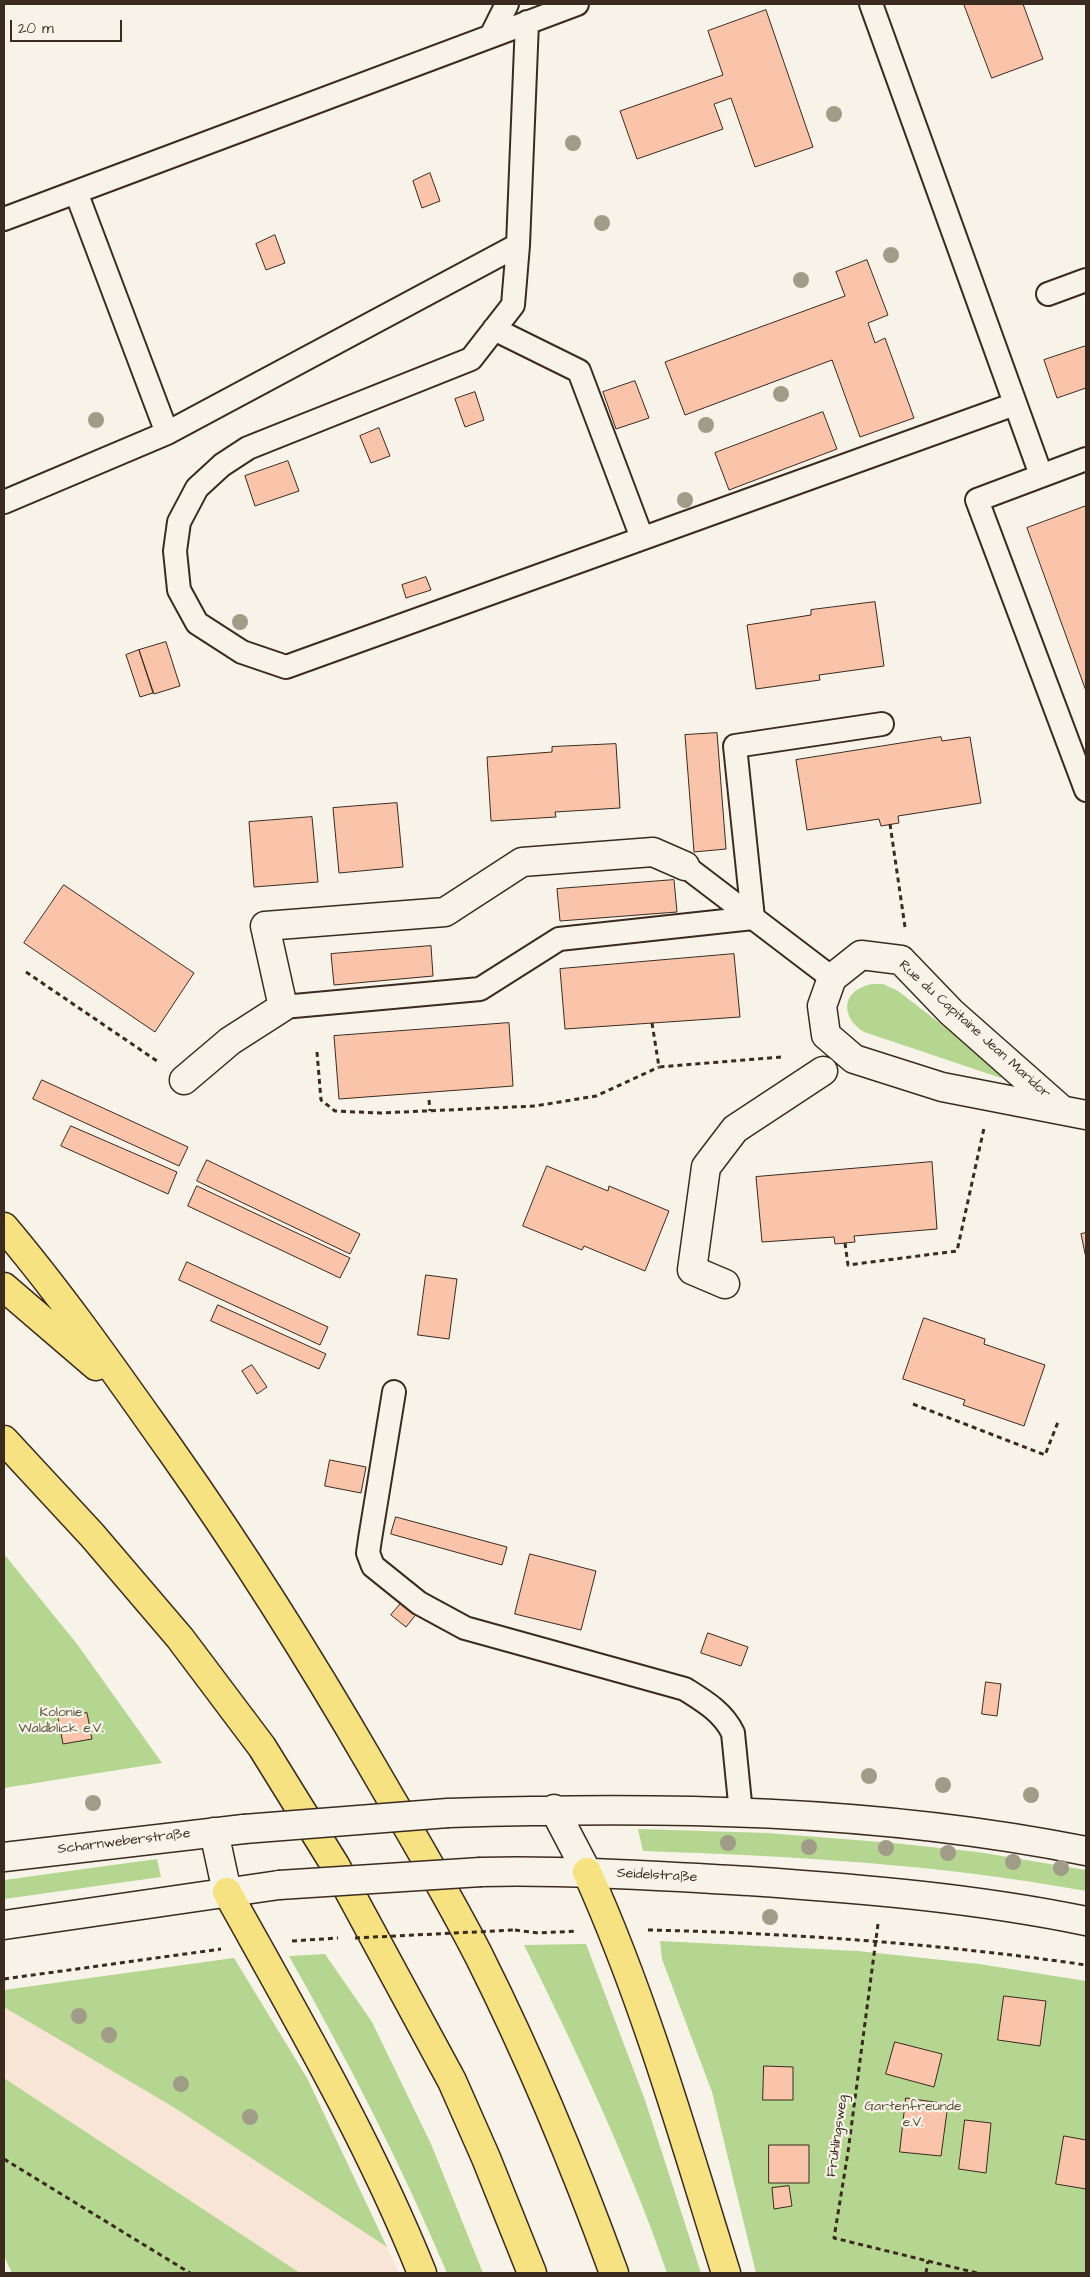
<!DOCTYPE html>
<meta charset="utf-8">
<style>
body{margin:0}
#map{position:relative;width:1090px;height:2277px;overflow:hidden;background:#f7f3e8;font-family:"Architects Daughter",sans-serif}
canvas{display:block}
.frame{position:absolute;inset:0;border:5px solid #3b2a1e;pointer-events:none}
.scale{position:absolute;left:10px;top:20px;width:112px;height:22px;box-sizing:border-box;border:2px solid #3b2a1e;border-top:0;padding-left:6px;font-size:15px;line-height:18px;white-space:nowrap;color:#3b2a1e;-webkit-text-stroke:4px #f7f3e8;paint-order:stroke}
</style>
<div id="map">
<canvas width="1090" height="2277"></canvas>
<div class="frame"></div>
<div class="scale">20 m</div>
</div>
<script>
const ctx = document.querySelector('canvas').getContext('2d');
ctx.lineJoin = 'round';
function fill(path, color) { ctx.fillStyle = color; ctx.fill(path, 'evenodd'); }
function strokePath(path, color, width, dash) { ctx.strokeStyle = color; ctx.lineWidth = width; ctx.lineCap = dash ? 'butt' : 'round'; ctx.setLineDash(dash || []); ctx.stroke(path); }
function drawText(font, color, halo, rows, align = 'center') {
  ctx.font = font + ' "Architects Daughter",sans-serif'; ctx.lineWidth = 4.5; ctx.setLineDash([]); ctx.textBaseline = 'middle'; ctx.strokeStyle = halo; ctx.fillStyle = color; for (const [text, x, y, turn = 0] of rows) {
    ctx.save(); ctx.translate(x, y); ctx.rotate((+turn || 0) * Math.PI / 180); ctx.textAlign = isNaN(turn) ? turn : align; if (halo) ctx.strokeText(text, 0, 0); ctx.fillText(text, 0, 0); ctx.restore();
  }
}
fill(new Path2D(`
 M234 1958 307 2078 399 2273H300L4 2078V1990Z`), '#f8e5d5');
fill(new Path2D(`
 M872 984H883L898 991 999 1069 1002 1074 1001 1078 864 1032C839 1016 842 990 872 984Z
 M4 1554 77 1644 162 1763 4 1788Z
 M638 1829 767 1833 893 1843 978 1852 1086 1870V1891C938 1864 793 1856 643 1851Z
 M157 1859 161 1877 4 1899V1880Z
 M660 1941 858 1951 979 1964 1086 1981V2273H756L712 2092 662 1959Z
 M586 1944 645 2100 701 2273H667C629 2162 576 2050 524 1945Z
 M325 1954 372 2022 431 2144 483 2273H447C401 2164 347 2059 289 1956Z
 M234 1958 307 2078 387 2247 175 2108 4 2007V1990Z
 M4 2078 300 2273H12L4 2256Z`), '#b4d690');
const building = new Path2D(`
 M964 4H1023L1043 59 992 78Z
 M766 10 813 147 755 167 731 98 714 104 723 129 637 159 620 111 723 75 708 31Z
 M430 173 440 201 422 208 413 181Z
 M275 235 285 263 266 270 256 244Z
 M867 260 888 315 868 323 875 343 885 338 914 418 860 437 832 360 685 415 665 362 845 296 836 272Z
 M1086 346V388L1057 398 1044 360Z
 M635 381 649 418 616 429 603 392Z
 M475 392 484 420 465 427 455 399Z
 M823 412 837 449 729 490 715 453Z
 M379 428 390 456 371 463 360 436Z
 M288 461 299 491 255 506 245 476Z
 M1086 506V691L1027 528Z
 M426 577 431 590 406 598 402 585Z
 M875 602 884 666 819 675 820 680 756 689 747 625 811 615V610Z
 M166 642 180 686 154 694 139 650Z
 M139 650 153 693 140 697 126 655Z
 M717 733 726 849 694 852 685 735Z
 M941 737 942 741 970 737 981 803 898 816 899 823 881 826 879 819 807 830 796 760Z
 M616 744 620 808 555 812 556 817 491 821 487 757 552 752V747Z
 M397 803 403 867 339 873 333 808Z
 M312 817 318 882 254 887 249 822Z
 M674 880 677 912 560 921 557 889Z
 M64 885 194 973 155 1032 24 943Z
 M431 946 433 976 334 985 331 954Z
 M734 954 740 1017 565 1029 560 969Z
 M509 1023 513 1086 339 1099 334 1036Z
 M42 1080 188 1147 179 1166 33 1099Z
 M71 1126 177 1172 168 1194 61 1146Z
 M207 1160 360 1234 350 1254 197 1181Z
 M932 1162 937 1229 854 1236 855 1242 835 1244 834 1237 762 1242 756 1177Z
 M547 1166 608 1191 609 1186 669 1211 645 1271 584 1246 582 1250 523 1226Z
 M197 1186 350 1258 340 1278 188 1206Z
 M1086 1233V1258L1081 1234Z
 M187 1262 328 1327 320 1345 179 1280Z
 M426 1275 457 1279 449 1339 418 1335Z
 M218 1305 326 1354 319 1369 211 1321Z
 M924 1318 985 1339 984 1344 1045 1365 1024 1426 963 1405 965 1400 903 1379Z
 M252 1365 267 1387 257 1394 242 1371Z
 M330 1460 366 1467 361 1493 325 1486Z
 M396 1517 507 1547 502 1565 391 1534Z
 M530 1554 596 1571 581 1630 515 1614Z
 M403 1601 418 1612 406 1627 391 1615Z
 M708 1633 748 1647 741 1666 701 1653Z
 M986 1682 1001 1684 997 1716 982 1714Z
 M87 1713 92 1739 63 1744 58 1718Z
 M1004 1996 1046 2001 1040 2046 998 2040Z
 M895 2042 942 2054 934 2087 886 2074Z
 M764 2066 793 2067V2100H763Z
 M906 2098 948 2104 941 2156 900 2152Z
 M965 2120 991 2123 986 2173 959 2169Z
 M1064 2136 1086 2140V2189L1056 2184Z
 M769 2145H809V2183H769Z
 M789 2186 792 2206 774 2209 772 2188Z`);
fill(building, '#f9c4aa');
strokePath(building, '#3b2a1e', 1);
const lane = new Path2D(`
 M871 4 1041 475
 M491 36 507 4
 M76 192 167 433
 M4 219 577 4
 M518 245 513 305 471 359 248 448 222 465 197 488 179 522 175 551 179 590 197 623 242 652 286 667 1015 404
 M1048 294 1086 280
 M494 329 579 371 642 538
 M1086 459 977 500 1086 790
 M4 502 167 433 518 245 527 22
 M685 866 832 978
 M753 918 735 746 882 724
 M283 1007 480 989 559 939 753 918
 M394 1392 370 1539 368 1553 373 1566 419 1603 465 1628 685 1689C704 1701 723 1712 733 1733L741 1813`);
const street = new Path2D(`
 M184 1080 230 1041 283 1007 265 926 445 912 522 862 653 852 685 866
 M1062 1110 951 1012 901 960 861 955 832 978 822 1006 826 1035 854 1059 942 1087 1086 1115
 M725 1284 692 1270 706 1167 735 1129 823 1071`);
const secondary = new Path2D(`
 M554 1809 587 1872
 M448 1813C661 1806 877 1809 1086 1851
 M214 1832 227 1892
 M4 1857 244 1829
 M481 1872C571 1870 659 1876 749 1881 863 1889 974 1898 1086 1921
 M4 1925 279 1885`);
const highway = new Path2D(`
 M4 1227C64 1298 118 1376 172 1452 244 1554 310 1659 372 1766 409 1830 447 1893 480 1958 531 2060 575 2166 614 2273
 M4 1287 96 1366
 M4 1440 92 1535 180 1638 262 1747 335 1865 452 2081 486 2158 532 2273
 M587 1872C645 2001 684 2138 726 2273
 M227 1892C296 2016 369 2141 422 2273`);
strokePath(lane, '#3b2a1e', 26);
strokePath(street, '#3b2a1e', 31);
strokePath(secondary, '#3b2a1e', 31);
strokePath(highway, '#3b2a1e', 31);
strokePath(new Path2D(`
 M890 824 905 927
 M26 972 157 1061
 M652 1023 659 1067 781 1057
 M317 1052 321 1100 335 1111 380 1113 535 1106 596 1096 659 1067
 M429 1100 430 1111
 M845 1243 848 1265 957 1251 984 1128
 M913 1404 1045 1455 1058 1422
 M878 1924 848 2152 834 2238 977 2273
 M515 1930 538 1933 577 1931
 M648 1930C792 1933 943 1944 1086 1965
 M292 1941 338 1938
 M4 1979 221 1949
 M4 2159 190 2273
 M926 2273 928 2261`), '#3b2a1e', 3, [5, 4]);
strokePath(lane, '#f7f3e8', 22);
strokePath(street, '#f7f3e8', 28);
strokePath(secondary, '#f7f3e8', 28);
strokePath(highway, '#f7e281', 28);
const secondaryBridge = new Path2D(`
 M244 1829 448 1813
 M279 1885 481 1872`);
strokePath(secondaryBridge, '#3b2a1e', 31, []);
strokePath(new Path2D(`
 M355 1938 515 1930`), '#3b2a1e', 3, [5, 4]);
strokePath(secondaryBridge, '#f7f3e8', 28);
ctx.fillStyle = '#a09c88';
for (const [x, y] of [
 [834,114],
 [573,143],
 [602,223],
 [891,255],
 [801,280],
 [781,394],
 [96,420],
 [706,425],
 [685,500],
 [240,622],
 [869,1776],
 [943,1785],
 [1031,1795],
 [93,1803],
 [728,1843],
 [809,1847],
 [886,1848],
 [948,1853],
 [1013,1862],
 [1061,1868],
 [770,1917],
 [79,2016],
 [109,2035],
 [181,2084],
 [250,2117]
]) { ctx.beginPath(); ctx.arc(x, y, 8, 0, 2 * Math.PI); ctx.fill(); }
drawText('14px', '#3b2a1e', '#f7f3e8', [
 ["Rue du Capitaine Jean Maridor",974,1030,42],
 ["Scharnweberstraße",124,1842,-7],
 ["Seidelstraße",657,1876,3],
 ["Frühlingsweg",838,2136,-82]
]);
drawText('14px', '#59553a', '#f7f3e8', [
 ["Kolonie",61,1713],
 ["Waldblick e.V.",61,1729],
 ["Gartenfreunde",913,2107],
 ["e.V.",913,2123]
]);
</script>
